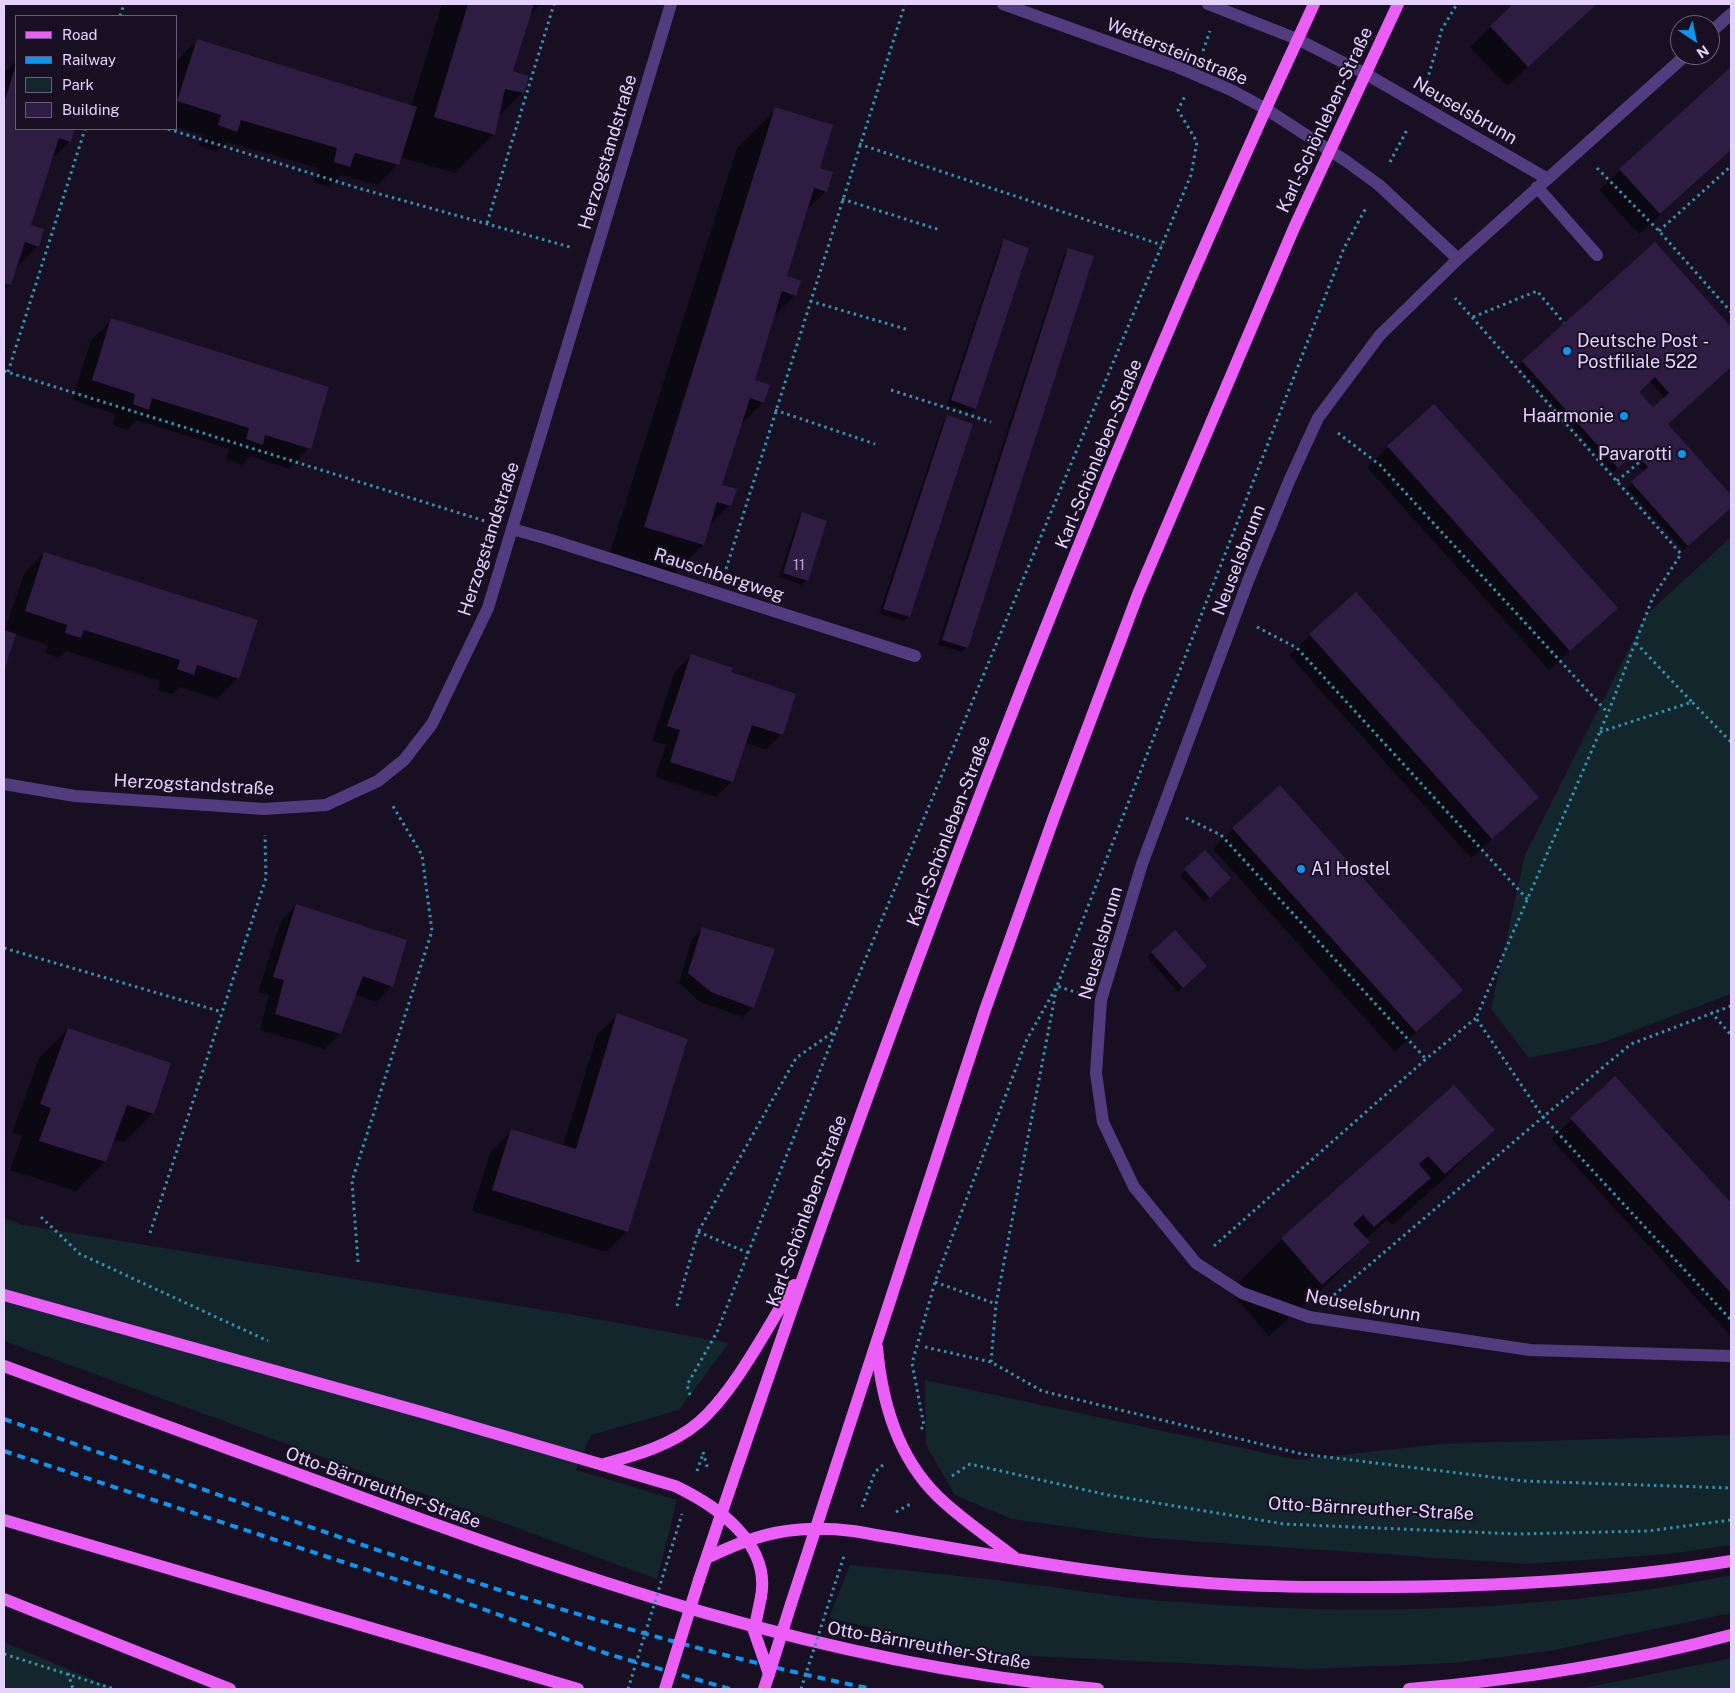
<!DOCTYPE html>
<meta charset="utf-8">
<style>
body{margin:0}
#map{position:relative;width:1735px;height:1693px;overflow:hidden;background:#180f23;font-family:"Public Sans",sans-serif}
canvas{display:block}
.frame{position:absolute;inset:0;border:5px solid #e4d2fd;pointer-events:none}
.legend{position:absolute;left:15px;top:15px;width:162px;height:115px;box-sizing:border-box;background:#180f23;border:1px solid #6a5d7a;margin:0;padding:6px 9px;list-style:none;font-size:15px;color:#e4d2fd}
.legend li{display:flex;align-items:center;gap:10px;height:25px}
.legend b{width:25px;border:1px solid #6a5d7a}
.north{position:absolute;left:1670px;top:15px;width:50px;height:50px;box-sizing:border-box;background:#180f23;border:1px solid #6a5d7a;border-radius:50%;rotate:146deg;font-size:14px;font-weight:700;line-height:20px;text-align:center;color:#e4d2fd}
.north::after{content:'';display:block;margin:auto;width:18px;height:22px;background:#0a96f1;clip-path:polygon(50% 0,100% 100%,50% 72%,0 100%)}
</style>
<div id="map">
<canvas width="1735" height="1693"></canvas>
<div class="frame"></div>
<ul class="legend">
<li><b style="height:6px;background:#ec5ef8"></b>Road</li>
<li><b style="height:6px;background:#0a96f1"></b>Railway</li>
<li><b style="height:14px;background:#12262c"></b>Park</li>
<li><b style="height:14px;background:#2f1c43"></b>Building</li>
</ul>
<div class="north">N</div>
</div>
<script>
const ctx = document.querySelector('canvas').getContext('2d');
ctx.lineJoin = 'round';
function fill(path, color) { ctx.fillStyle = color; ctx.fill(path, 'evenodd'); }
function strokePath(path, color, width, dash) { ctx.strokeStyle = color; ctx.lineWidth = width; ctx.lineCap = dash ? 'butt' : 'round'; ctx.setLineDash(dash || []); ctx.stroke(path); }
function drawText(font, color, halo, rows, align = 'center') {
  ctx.font = font + ' "Public Sans",sans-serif'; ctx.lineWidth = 4; ctx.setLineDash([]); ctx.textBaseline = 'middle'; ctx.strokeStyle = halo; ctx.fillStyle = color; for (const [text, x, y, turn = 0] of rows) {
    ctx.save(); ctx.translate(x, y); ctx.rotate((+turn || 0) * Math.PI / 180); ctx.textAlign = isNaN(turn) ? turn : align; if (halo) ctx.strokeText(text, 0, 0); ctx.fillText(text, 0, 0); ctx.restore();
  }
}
fill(new Path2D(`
 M1731 537V994L1601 1043 1529 1058 1491 1009 1525 855 1646 615Z
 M4 1218 23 1225 574 1315 729 1343 679 1410 591 1435 576 1470 677 1500 657 1579 4 1341Z
 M925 1380 1298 1460 1439 1444 1731 1435V1545L1669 1554 1527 1564 1148 1538 1012 1519 955 1495 926 1445Z
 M850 1565C912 1571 974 1577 1036 1585 1083 1591 1130 1599 1177 1602 1362 1616 1549 1612 1731 1575V1613L1549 1651 1453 1663 1309 1669 987 1654 829 1618Z
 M4 1642 115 1689H4Z
 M1731 1658V1689H1579Z`), '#12262c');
fill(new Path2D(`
 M442 4H542L528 17 512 71 523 92 498 117 494 134 455 173 400 157 397 165 377 185 341 175 329 187 314 182 318 168 226 142 216 152 199 145 202 135 176 127V62L197 40 411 107Z
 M1515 4H1597L1507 86 1470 47Z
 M16 61V129H74L70 141 50 161 29 226 38 246 15 269 10 284 4 291V74Z
 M1731 69V150L1639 234 1599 190Z
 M776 109 819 169 826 191 806 211 785 277 795 295 773 317 753 381 763 402 740 426 721 486 730 505 708 527 703 545 664 584 606 565 737 148Z
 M1005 241 975 408 971 413 947 405 1000 246Z
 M1068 250 967 647 962 652 938 645 1064 255Z
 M112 320 309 448 289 469 250 456 242 465 226 459 229 449 137 420 127 430 113 425 115 414 72 400 91 340Z
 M1731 323V366L1666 424 1731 496V507L1683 550 1627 488 1644 472 1630 456 1613 472 1518 366 1523 361 1728 326ZM1650 381 1665 398 1653 409 1637 392Z
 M1434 405 1616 608 1549 670 1367 467Z
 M947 417 972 424 908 617 904 621 879 614 943 422Z
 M802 514 807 580 802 585 779 577 798 519Z
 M44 553 238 678 217 699 180 687 173 694 158 690 160 681 66 651 59 658 45 653 48 645 14 634 4 668V632L24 574Z
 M1356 594 1537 797 1471 858 1289 655Z
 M691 656 730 673 781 734 766 750 744 742 732 781 716 797 655 777 666 745 652 741 675 671Z
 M1233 829 1461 990 1395 1052 1213 849Z
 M1205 851 1225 883 1204 902 1180 875Z
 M296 905 392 986 376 1002 355 994 340 1034 325 1049 260 1030 269 995 258 992 281 921Z
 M703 928 753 1007 743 1017 700 1002 679 983 692 939Z
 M1152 952 1205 966 1178 992 1147 957Z
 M617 1015 627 1231 606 1252 472 1211 491 1151 512 1130 563 1146 597 1035Z
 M68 1029 153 1113 124 1142 113 1139 105 1162 76 1191 10 1170 22 1137 12 1133 39 1058Z
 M1615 1078 1731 1204V1336L1551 1139Z
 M1454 1087 1493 1130 1441 1182 1392 1225 1387 1220 1366 1239 1369 1242 1317 1294 1269 1336 1230 1291 1282 1239Z`), '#0007');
fill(new Path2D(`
 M468 4H534L513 71 529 76 524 93 505 89 495 135 434 117Z
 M1513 4H1597L1528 67 1490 26Z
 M197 39 417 107 399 165 355 153 350 167 334 162 337 148 241 120 237 132 218 125 221 115 177 101Z
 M16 65V129H75L71 142 59 138 31 225 44 229 39 247 25 242 11 285 4 283V103Z
 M1731 67V150L1660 214 1619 169Z
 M775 107 833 125 820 168 833 172 827 192 814 188 787 276 801 281 796 296 782 291 755 380 770 385 764 403 750 398 722 485 737 489 731 506 717 502 704 545 644 527Z
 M1004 239 1029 248 976 409 951 400Z
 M1655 242 1731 327V367L1668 424 1731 495V508L1688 546 1631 482 1648 467 1635 453 1618 468 1522 361ZM1655 377 1669 393 1653 407 1639 392Z
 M1068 248 1094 256 968 648 942 640Z
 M111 318 329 387 311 449 265 435 263 445 246 439 249 428 152 398 149 410 133 404 135 394 92 380Z
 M1434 404 1618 608 1570 651 1387 446Z
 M947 415 973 424 910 617 883 609Z
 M802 512 827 521 808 581 783 573Z
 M44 552 258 620 239 679 197 665 194 675 177 669 180 660 84 630 81 638 65 633 67 625 25 611Z
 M1356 592 1539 797 1492 839 1309 634Z
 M4 630 16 634 4 671Z
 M691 654 733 668 731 672 796 694 783 735 752 725 733 782 670 762 680 730 667 726Z
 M1280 785 1463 990 1416 1032 1232 828Z
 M1205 850 1231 878 1210 898 1184 869Z
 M296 904 407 940 393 987 363 976 341 1034 275 1014 284 980 273 977Z
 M702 927 775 949 754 1008 711 992 688 973Z
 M1175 930 1207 966 1183 988 1151 952Z
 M617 1013 688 1039 628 1232 492 1190 511 1129 576 1149Z
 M68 1028 171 1063 154 1114 127 1105 106 1162 39 1141 51 1108 40 1104Z
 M1615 1076 1731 1203V1293L1570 1118Z
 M1454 1085 1495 1130 1445 1174 1428 1156 1419 1164 1431 1178 1374 1227 1363 1215 1353 1224 1370 1242 1322 1285 1281 1238Z`), '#2f1c43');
strokePath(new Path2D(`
 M120 16 124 4
 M1203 51 1210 31
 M1427 81 1442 29 1457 4
 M168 129 358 188 570 247
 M859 144 1162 245
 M1390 162 1408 128
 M1597 168 1659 231 1731 312
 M842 199 940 230
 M487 223 554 4
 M1659 231 1731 166
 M810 301 909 330
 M1473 317 1537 291 1564 323
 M4 371 488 522
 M8 372 85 129
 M891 390 991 422
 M775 410 875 444
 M1338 433 1380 465 1608 713
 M1617 481 1642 460
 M726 569 905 4
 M1257 627 1297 648 1528 900
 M1636 643 1692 702
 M1600 732 1692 702 1731 742
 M1186 818 1221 835 1426 1059
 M4 948 222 1012
 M1731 1006 1631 1044 1543 1117 1731 1320
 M1711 1012 1731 1035
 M41 1217 80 1254 268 1341
 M698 1232 749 1253
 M150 1233 266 878 265 835
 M1214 1246 1426 1059 1476 1018
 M358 1262 352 1181 432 931 422 855 391 803
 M935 1282 996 1304
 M1334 1295 1543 1117 1476 1018 1608 713 1653 597 1681 554 1455 298
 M677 1306 698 1232 796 1058 836 1030
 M925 1347 991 1362 1042 1391 1302 1454 1524 1481 1731 1488
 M991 1362 996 1304 1057 986 1078 993
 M690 1395 687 1385 717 1332 836 1030 1191 175 1197 142 1178 110 1185 96
 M921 1429 924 1426 912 1363 935 1282 1027 1039 1057 986 1344 248 1366 208
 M703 1452 708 1470
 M697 1471 703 1454
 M952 1476 970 1464 1108 1495 1284 1524 1517 1534 1648 1531 1731 1520
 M862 1507 875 1472 884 1464
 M896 1512 912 1503
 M4 1654 114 1689
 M68 1673 73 1689`), '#3493b0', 3, [2.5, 4]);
strokePath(new Path2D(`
 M1003 4 1175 66 1231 90 1266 109 1346 161 1379 185 1458 259
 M1208 4 1297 39 1366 74 1546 178
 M1710 33 1731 14
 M1686 55 1458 259 1380 335 1318 418 1290 479 1248 581 1142 864 1101 1000 1096 1073 1103 1122 1134 1187 1196 1263 1242 1293 1309 1317 1530 1350 1731 1356
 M1537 187 1597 255
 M512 529 548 539 915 656
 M4 784 75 796 264 809 326 805 378 781 404 760 432 724 488 608 671 4`), '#523c80', 12);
strokePath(new Path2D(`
 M4 1295 425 1413 675 1486C717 1506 771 1543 761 1597
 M877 1347C882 1405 899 1463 945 1503 966 1522 991 1539 1014 1557
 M4 1366C108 1405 213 1443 317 1481 572 1576 825 1665 1098 1689
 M604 1464C636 1455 672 1445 698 1423 734 1393 768 1326 794 1285
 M4 1520 578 1689
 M707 1558C757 1533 796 1524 853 1531 966 1550 1080 1573 1195 1582 1253 1587 1311 1587 1368 1587 1490 1587 1611 1581 1731 1561
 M699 1580C879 1045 1076 515 1314 4
 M4 1599 230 1689
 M791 1604 985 1010 1054 817 1138 594 1294 228 1398 4
 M764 1689 769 1674
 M1409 1689C1518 1680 1625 1663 1731 1635`), '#ec5ef8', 12);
strokePath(new Path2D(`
 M4 1419C290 1519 574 1628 872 1689
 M4 1451 447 1596 608 1654 730 1689`), '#0a96f1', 4, [8, 6]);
strokePath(new Path2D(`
 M628 1689 682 1514
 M801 1689 844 1556`), '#3493b0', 3, [2.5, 4]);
strokePath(new Path2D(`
 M761 1597 754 1631 769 1674
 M769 1674 791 1604
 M665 1689 699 1580`), '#ec5ef8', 12);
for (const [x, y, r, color] of [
 [1567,351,5,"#0a96f1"],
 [1624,416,5,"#0a96f1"],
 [1682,454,5,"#0a96f1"],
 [1301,869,5,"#0a96f1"]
]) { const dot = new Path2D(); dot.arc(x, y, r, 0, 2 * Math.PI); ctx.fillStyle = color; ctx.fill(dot); strokePath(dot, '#180f23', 2); }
drawText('15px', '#b7a4ce', null, [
 ["11",799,565]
]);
drawText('18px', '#e4d2fd', '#180f23', [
 ["Wettersteinstraße",1177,52,22],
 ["Neuselsbrunn",1465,111,30],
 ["Karl-Schönleben-Straße",1325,120,-65],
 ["Herzogstandstraße",608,152,-73],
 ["Karl-Schönleben-Straße",1099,454,-68],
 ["Herzogstandstraße",489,539,-72],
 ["Neuselsbrunn",1239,560,-69],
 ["Rauschbergweg",719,575,18],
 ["Herzogstandstraße",194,785,3],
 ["Karl-Schönleben-Straße",949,831,-69],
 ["Neuselsbrunn",1101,943,-74],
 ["Karl-Schönleben-Straße",807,1211,-70],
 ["Neuselsbrunn",1363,1306,10],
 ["Otto-Bärnreuther-Straße",383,1488,20],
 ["Otto-Bärnreuther-Straße",1371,1509,3],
 ["Otto-Bärnreuther-Straße",929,1646,10]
]);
drawText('18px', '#e4d2fd', '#180f23', [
 ["Deutsche Post -",1577,341],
 ["Postfiliale 522",1577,362],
 ["Haarmonie",1614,416,"right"],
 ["Pavarotti",1672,454,"right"],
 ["A1 Hostel",1311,869]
], 'left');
</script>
